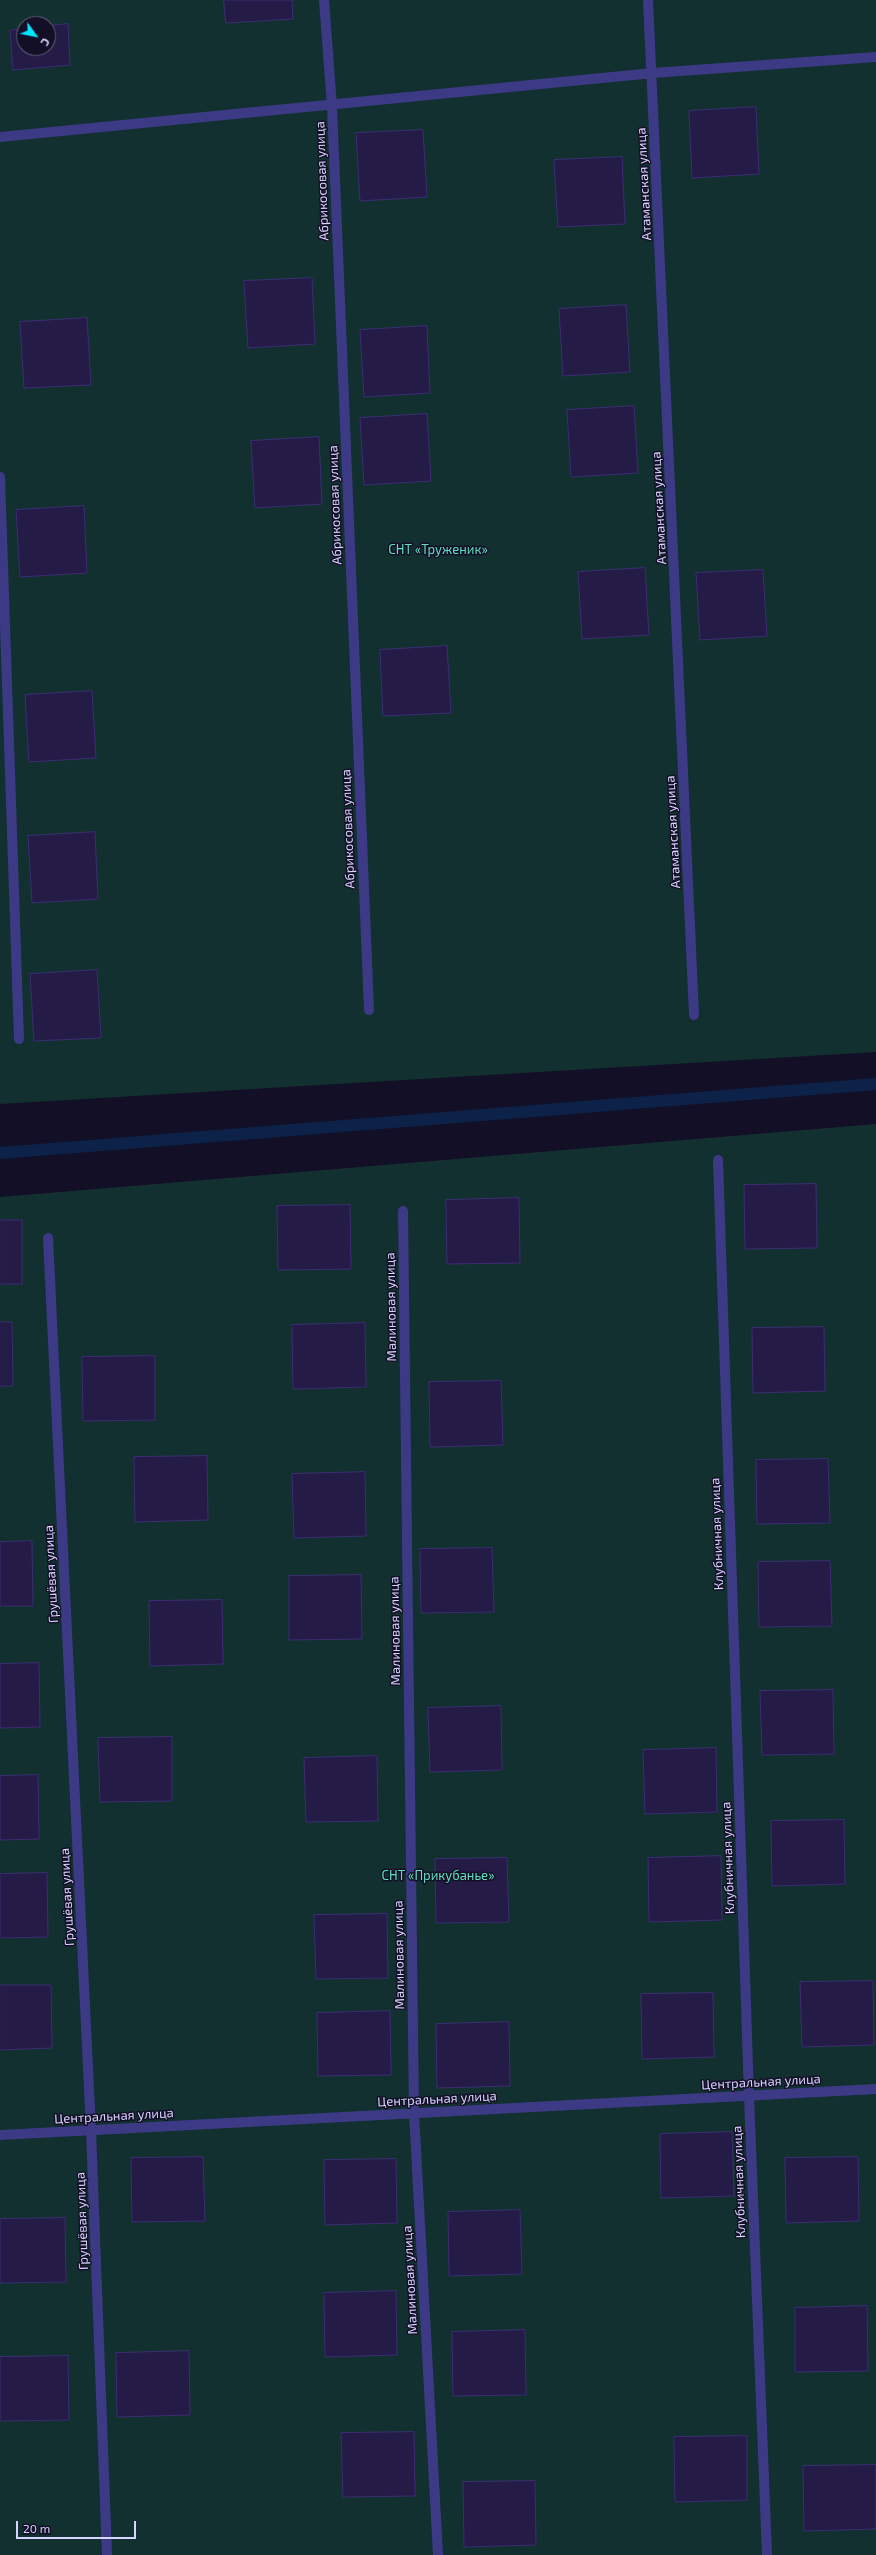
<!DOCTYPE html>
<meta charset="utf-8">
<style>
body{margin:0}
#map{position:relative;width:876px;height:2555px;overflow:hidden;background:#130f26;font-family:"Exo 2",sans-serif}
canvas{display:block}
.north{position:absolute;left:16px;top:16px;width:40px;height:40px;box-sizing:border-box;background:#130f26;border:1px solid #625e7d;border-radius:50%;rotate:123deg;font-size:11px;font-weight:700;line-height:16px;text-align:center;color:#d9d4ff}
.north::after{content:'';display:block;margin:auto;width:14px;height:18px;background:#00e5ff;clip-path:polygon(50% 0,100% 100%,50% 72%,0 100%)}
.scale{position:absolute;left:16px;top:2521px;width:120px;height:18px;box-sizing:border-box;border:2px solid #d9d4ff;border-top:0;padding-left:5px;font-size:12px;line-height:14px;white-space:nowrap;color:#d9d4ff;-webkit-text-stroke:3px #130f26;paint-order:stroke}
</style>
<div id="map">
<canvas width="876" height="2555"></canvas>
<div class="north">С</div>
<div class="scale">20 m</div>
</div>
<script>
const ctx = document.querySelector('canvas').getContext('2d');
ctx.lineJoin = 'round';
function fill(path, color) { ctx.fillStyle = color; ctx.fill(path, 'evenodd'); }
function strokePath(path, color, width, dash) { ctx.strokeStyle = color; ctx.lineWidth = width; ctx.lineCap = dash ? 'butt' : 'round'; ctx.setLineDash(dash || []); ctx.stroke(path); }
function drawText(font, color, halo, rows, align = 'center') {
  ctx.font = font + ' "Exo 2",sans-serif'; ctx.lineWidth = 3; ctx.setLineDash([]); ctx.textBaseline = 'middle'; ctx.strokeStyle = halo; ctx.fillStyle = color; for (const [text, x, y, turn = 0] of rows) {
    ctx.save(); ctx.translate(x, y); ctx.rotate((+turn || 0) * Math.PI / 180); ctx.textAlign = isNaN(turn) ? turn : align; if (halo) ctx.strokeText(text, 0, 0); ctx.fillText(text, 0, 0); ctx.restore();
  }
}
fill(new Path2D(`
 M0 0H876V1052L0 1104ZM24 24H48V48H24Z
 M876 1124V2555H0V1197Z`), '#12302f');
strokePath(new Path2D(`
 M0 1153 876 1084`), '#0c2248', 12);
const building = new Path2D(`
 M224 0H292L293 19 226 23Z
 M68 24 70 65 13 70 10 30 24 29V48H48V26Z
 M756 107 759 174 692 178 689 111Z
 M423 130 427 197 360 201 356 133Z
 M622 157 625 224 558 227 554 160Z
 M312 278 315 344 248 348 244 281Z
 M626 305 630 372 563 376 559 309Z
 M87 318 91 385 24 388 20 322Z
 M427 326 430 393 364 397 360 330Z
 M634 406 638 473 571 477 567 410Z
 M427 414 431 481 364 485 360 418Z
 M319 437 322 504 255 508 251 441Z
 M84 506 87 573 20 577 16 510Z
 M645 568 649 635 582 639 578 572Z
 M763 570 767 636 700 640 696 573Z
 M447 646 451 713 383 716 380 650Z
 M92 691 96 758 29 762 25 695Z
 M95 832 98 899 32 903 28 836Z
 M97 970 101 1038 34 1041 30 974Z
 M816 1184 817 1248 745 1249 744 1185Z
 M519 1198 520 1263 447 1264 446 1200Z
 M350 1205 351 1269 278 1270 277 1206Z
 M0 1220H22V1284H0Z
 M0 1322H12L13 1386H0Z
 M365 1323 366 1387 293 1389 292 1325Z
 M824 1327 825 1391 753 1393 752 1328Z
 M155 1356V1420L83 1421 82 1357Z
 M501 1381 503 1445 430 1447 429 1382Z
 M207 1456 208 1520 135 1522 134 1457Z
 M828 1459 830 1523 757 1524 756 1460Z
 M365 1472 366 1536 294 1538 292 1474Z
 M32 1541 33 1606H0V1542Z
 M492 1548 494 1612 421 1613 420 1549Z
 M830 1561 832 1626 759 1627 758 1562Z
 M361 1575 362 1639 289 1640V1576Z
 M222 1600 223 1664 150 1666 149 1601Z
 M39 1663 40 1727 0 1728V1664Z
 M833 1690 834 1754 762 1755 760 1691Z
 M501 1706 502 1770 430 1772 428 1708Z
 M172 1737V1801L100 1802 98 1738Z
 M716 1748 717 1812 645 1814 643 1750Z
 M377 1756 378 1821 306 1822 304 1758Z
 M38 1775 39 1839 0 1840V1776Z
 M844 1820 845 1884 772 1886 771 1821Z
 M721 1856 722 1920 649 1922 648 1858Z
 M507 1858 509 1922 436 1923 435 1859Z
 M47 1873 48 1937 0 1938V1874Z
 M387 1914 388 1978 316 1979 314 1915Z
 M873 1981 874 2045 802 2047 800 1982Z
 M0 1985H51L52 2048 0 2050Z
 M713 1993 714 2057 642 2059 641 1994Z
 M390 2011 391 2075 318 2076 317 2013Z
 M509 2022 510 2086 437 2088 436 2024Z
 M732 2132 734 2196 661 2198 660 2134Z
 M203 2157 205 2221 132 2222 131 2158Z
 M858 2157 859 2221 786 2223 785 2158Z
 M396 2159 397 2223 325 2225 324 2160Z
 M520 2210 522 2274 449 2276 448 2212Z
 M65 2218 66 2282 0 2283V2219Z
 M396 2291 397 2355 325 2357 324 2293Z
 M867 2306 868 2371 795 2372V2308Z
 M525 2330 526 2395 453 2396 452 2332Z
 M189 2351 190 2415 117 2417 116 2353Z
 M68 2356 69 2420 0 2421V2357Z
 M414 2432 415 2496 343 2497 341 2433Z
 M747 2436V2500L675 2502 674 2437Z
 M876 2465V2529L804 2531 803 2466Z
 M535 2481 536 2545 464 2547 463 2482Z`);
fill(building, '#241b47');
strokePath(building, '#3b2d73', 1);
strokePath(new Path2D(`
 M324 0 332 106 369 1010
 M648 0 694 1015
 M0 137 653 73 876 57
 M0 477 19 1039
 M718 1160 749 2096 767 2555
 M403 1211 414 2113 438 2555
 M48 1238 91 2130 107 2555
 M0 2135 876 2089`), '#3d3a85', 10);
drawText('13px', '#d9d4ff', '#130f26', [
 ["Абрикосовая улица",322,181,-92],
 ["Атаманская улица",644,184,-93],
 ["Абрикосовая улица",335,505,-92],
 ["Атаманская улица",659,508,-93],
 ["Абрикосовая улица",348,829,-92],
 ["Атаманская улица",673,832,-93],
 ["Малиновая улица",391,1307,-91],
 ["Клубничная улица",717,1534,-92],
 ["Грушёвая улица",51,1574,-93],
 ["Малиновая улица",395,1631,-91],
 ["Клубничная улица",728,1858,-92],
 ["Грушёвая улица",67,1897,-93],
 ["Малиновая улица",399,1955,-91],
 ["Центральная улица",761,2082,-3],
 ["Центральная улица",437,2099,-3],
 ["Центральная улица",114,2116,-3],
 ["Клубничная улица",739,2182,-92],
 ["Грушёвая улица",82,2221,-92],
 ["Малиновая улица",410,2280,-93]
]);
drawText('13px', '#5fe0c0', '#130f26', [
 ["СНТ «Труженик»",438,550],
 ["СНТ «Прикубанье»",438,1876]
]);
</script>
